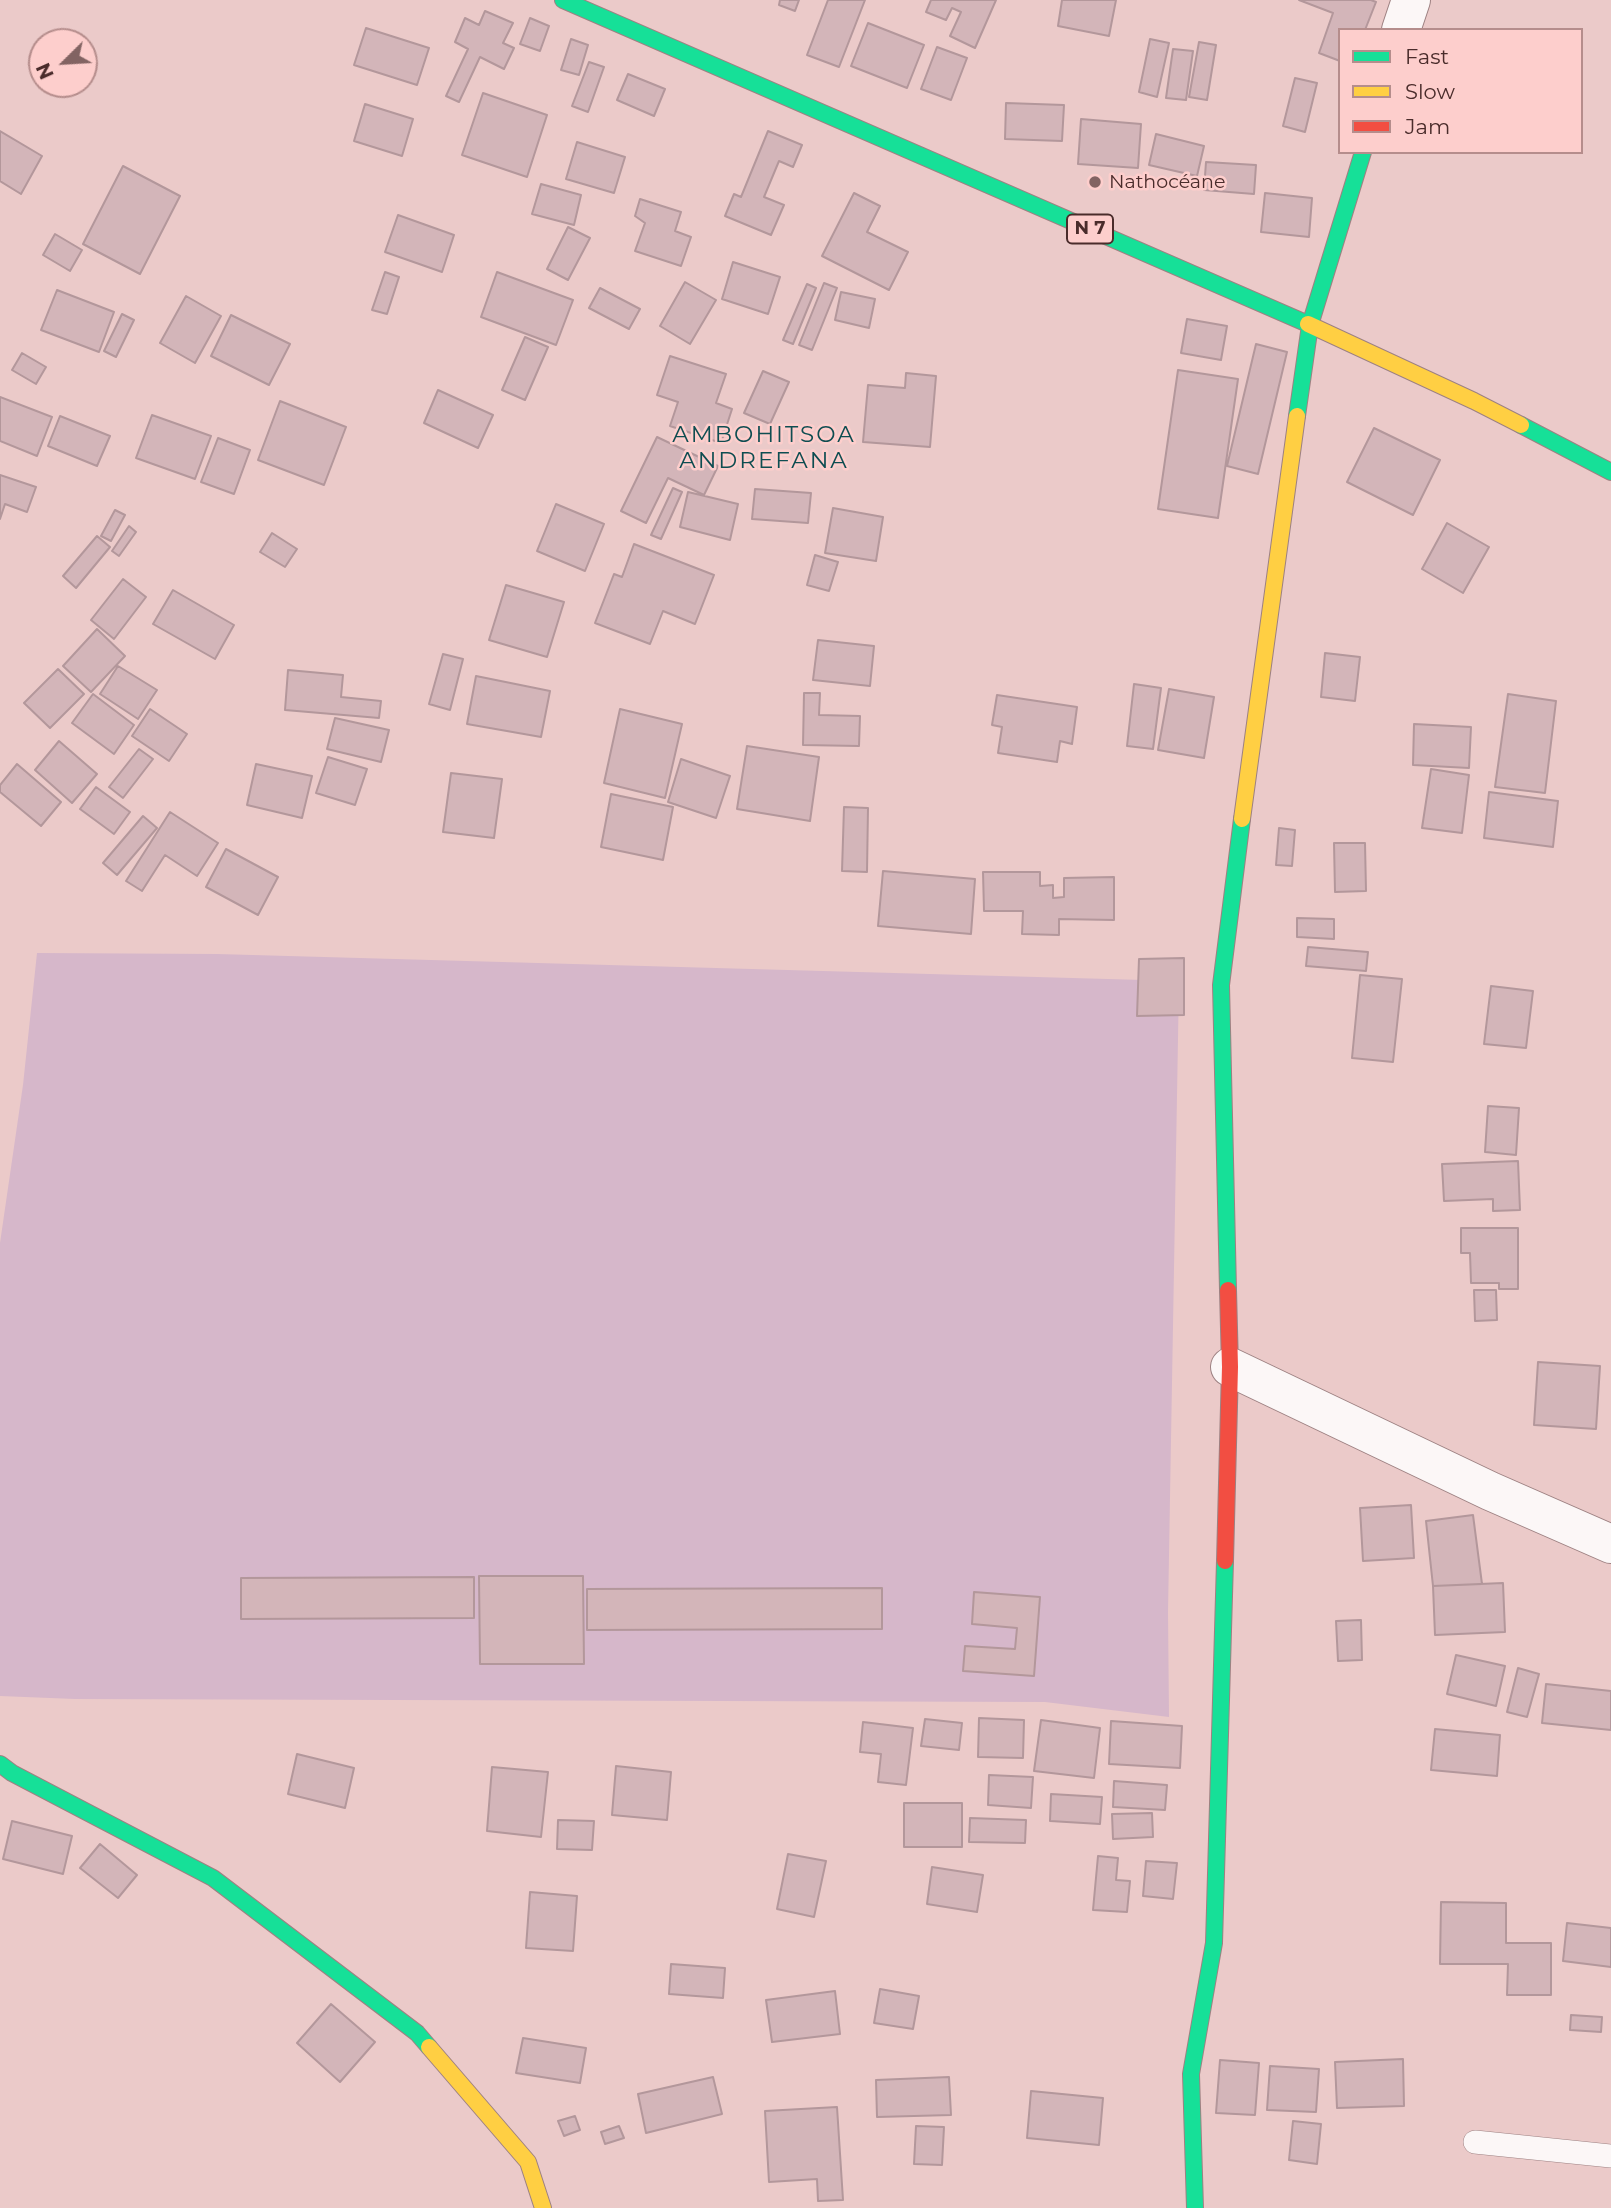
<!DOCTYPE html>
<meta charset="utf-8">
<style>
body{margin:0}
#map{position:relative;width:1611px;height:2208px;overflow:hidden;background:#ebcac9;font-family:Montserrat,sans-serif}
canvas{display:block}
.legend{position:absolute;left:1338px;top:28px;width:245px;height:126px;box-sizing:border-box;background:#fdcecc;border:2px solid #b58d8c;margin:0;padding:9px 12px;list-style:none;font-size:21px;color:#4a2c2b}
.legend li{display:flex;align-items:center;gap:14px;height:35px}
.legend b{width:35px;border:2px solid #b58d8c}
.north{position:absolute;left:28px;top:28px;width:70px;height:70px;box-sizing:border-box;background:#fdcecc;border:2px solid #b58d8c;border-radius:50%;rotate:246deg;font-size:19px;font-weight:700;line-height:28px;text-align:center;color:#4a2c2b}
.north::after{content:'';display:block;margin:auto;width:24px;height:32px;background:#826362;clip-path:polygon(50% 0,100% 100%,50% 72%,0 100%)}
</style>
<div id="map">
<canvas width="1611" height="2208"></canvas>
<ul class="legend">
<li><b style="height:9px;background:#16e098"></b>Fast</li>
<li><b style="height:9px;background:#ffcf43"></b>Slow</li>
<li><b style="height:9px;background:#f24e42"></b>Jam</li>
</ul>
<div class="north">N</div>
</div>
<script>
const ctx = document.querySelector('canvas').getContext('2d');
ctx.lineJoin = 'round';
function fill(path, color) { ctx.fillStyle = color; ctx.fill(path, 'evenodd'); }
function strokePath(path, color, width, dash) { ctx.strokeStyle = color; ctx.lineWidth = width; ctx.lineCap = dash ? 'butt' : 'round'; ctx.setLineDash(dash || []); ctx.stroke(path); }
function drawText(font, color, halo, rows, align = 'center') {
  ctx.font = font + ' Montserrat,sans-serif'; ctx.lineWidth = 5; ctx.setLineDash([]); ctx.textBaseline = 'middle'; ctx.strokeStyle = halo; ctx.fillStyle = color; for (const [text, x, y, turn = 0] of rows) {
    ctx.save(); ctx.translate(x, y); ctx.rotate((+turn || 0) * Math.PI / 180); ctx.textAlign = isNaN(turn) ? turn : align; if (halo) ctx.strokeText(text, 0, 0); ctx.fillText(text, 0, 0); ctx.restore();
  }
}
fill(new Path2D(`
 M37 953 217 954 1179 981 1168 1612 1169 1717 1045 1702 75 1699 0 1696V1243L23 1085Z`), '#d6b7ca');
const building = new Path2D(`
 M780 0H799L795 11 779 5Z
 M828 0H865L839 67 807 55Z
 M931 0H996L975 48 950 36 961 12 952 8 946 20 926 12Z
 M1062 0H1116L1109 36 1058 26Z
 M1299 0H1371L1376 2 1365 30H1340V61L1319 53 1333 13Z
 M485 11 513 23 503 43 514 48 504 69 480 57 459 102 446 96 468 49 455 42 465 18 479 25Z
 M530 18 549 26 540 51 520 44Z
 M868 23 924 45 907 88 851 66Z
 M366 28 429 48 417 85 354 65Z
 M571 39 588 45 579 75 561 70Z
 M1150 39 1169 43 1157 97 1139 92Z
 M1199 42 1216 45 1207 100 1189 97Z
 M937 47 967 58 951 100 921 89Z
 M1173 49 1193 51 1186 100 1166 98Z
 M589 62 604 67 588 112 572 106Z
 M628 74 665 89 654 116 617 100Z
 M1295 78 1317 83 1305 132 1283 126Z
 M483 93 547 115 527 177 462 155Z
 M1006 103 1064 105 1062 141 1005 139Z
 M365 104 413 119 402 156 354 141Z
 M1081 119 1141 124 1138 168 1078 164Z
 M0 131 42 156 21 194 0 181Z
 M768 131 802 145 793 167 779 161 764 197 784 205 771 235 725 216 734 194 741 197Z
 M1156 134 1204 146 1197 176 1149 165Z
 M577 142 625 157 614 193 566 179Z
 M1206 162 1256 165 1254 194 1204 190Z
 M123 166 180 196 140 274 83 244Z
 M541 184 581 195 574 225 532 214Z
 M854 193 880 206 867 232 908 252 889 290 822 256Z
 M1265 193 1312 198 1309 237 1261 232Z
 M640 199 681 212 675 231 691 237 681 266 635 251 645 223 635 216Z
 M398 215 454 235 442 272 385 252Z
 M568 227 590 238 568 280 547 269Z
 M55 234 82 250 70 271 43 255Z
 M733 262 780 277 768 314 722 299Z
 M385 272 399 277 387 314 372 310Z
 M497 272 573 300 556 345 481 317Z
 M685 282 716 300 690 344 660 326Z
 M824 283 837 288 812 350 799 345Z
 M807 284 816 288 793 344 783 340Z
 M600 288 640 309 629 329 589 308Z
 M57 290 114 312 99 352 41 330Z
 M841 292 875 299 869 328 835 320Z
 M186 296 221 316 195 363 160 343Z
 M122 314 134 320 116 357 104 351Z
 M231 315 290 344 269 385 211 356Z
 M1187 319 1227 326 1221 360 1181 353Z
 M525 337 548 347 525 400 502 390Z
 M1256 344 1287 352 1258 474 1227 466Z
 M22 353 46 367 36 384 12 370Z
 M670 356 726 374 716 403 732 409 721 443 670 426 678 402 657 395Z
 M1178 370 1238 379 1218 518 1158 509Z
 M763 371 789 382 770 424 744 413Z
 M906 373 936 376 930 447 863 442 868 385 905 388Z
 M438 390 493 415 478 448 424 423Z
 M0 397 52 417 37 456 0 441Z
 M280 401 346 427 324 485 258 460Z
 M152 415 211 436 195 479 136 458Z
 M60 416 110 436 97 466 48 446Z
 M1374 428 1440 460 1413 515 1347 482Z
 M657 437 718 466 704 495 668 478 646 523 621 511Z
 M218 438 250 450 234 494 201 482Z
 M0 475 36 487 27 512 5 504 0 519Z
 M673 488 682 492 661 539 651 535Z
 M755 489 811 493 808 523 752 519Z
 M688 492 738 504 730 540 680 527Z
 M556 504 604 524 585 571 537 551Z
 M833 508 883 517 876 561 825 553Z
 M115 510 125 515 111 541 101 536Z
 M1447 523 1489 547 1463 593 1422 569Z
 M129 526 136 532 119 556 112 551Z
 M272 533 297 549 285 567 260 552Z
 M97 536 110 547 76 588 63 576Z
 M634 544 714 575 695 624 663 611 650 644 595 623 614 574 622 577Z
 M815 555 838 562 829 591 807 585Z
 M123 579 146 597 114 639 91 620Z
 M506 585 564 602 547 657 489 640Z
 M173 590 234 625 215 659 153 624Z
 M97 629 125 656 91 692 63 666Z
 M818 640 874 646 870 686 813 680Z
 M1325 653 1360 657 1355 701 1321 697Z
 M443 654 463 659 450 710 429 704Z
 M118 666 157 690 138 719 100 694Z
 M58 669 84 694 50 728 24 703Z
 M288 670 343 675 341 697 381 701 379 718 285 710Z
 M476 676 550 691 541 737 467 724Z
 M1134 684 1161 688 1153 749 1127 746Z
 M1169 689 1214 697 1204 758 1158 750Z
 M804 693H820L819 715 860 716 859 746 803 745Z
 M93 694 134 725 114 754 72 723Z
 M1508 694 1556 701 1545 793 1495 787Z
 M997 695 1077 707 1072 744 1060 741 1057 762 998 753 1002 727 992 725Z
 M150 709 187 734 169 761 132 736Z
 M620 709 682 724 665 798 604 783Z
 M335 718 389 730 381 762 327 749Z
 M1414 724 1471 727 1469 768 1413 765Z
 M59 741 97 774 72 803 35 770Z
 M747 746 819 757 810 821 737 809Z
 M139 749 153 759 123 798 109 787Z
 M328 757 367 769 355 805 316 793Z
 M681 759 730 776 716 818 668 802Z
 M17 764 61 802 41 826 0 792V785Z
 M256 764 312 776 302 818 247 805Z
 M1431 769 1469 775 1462 833 1422 828Z
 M451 773 502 779 494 838 443 832Z
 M96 787 130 812 114 834 80 809Z
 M1489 792 1558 801 1553 847 1484 838Z
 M611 794 673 807 663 860 601 847Z
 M844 807 868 808 867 872 842 871Z
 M170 812 218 843 197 876 165 855 142 891 126 881Z
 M143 816 157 828 117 875 103 863Z
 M1279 828 1295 830 1292 866 1276 865Z
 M1334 843H1365L1366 891 1335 892Z
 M226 849 278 877 258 915 206 887Z
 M883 871 975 879 971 934 878 926Z
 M983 872H1040V886L1053 885V898L1064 897V878L1114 877V920L1059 919V935L1022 934 1023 911H984Z
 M1297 918 1334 919V939L1297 937Z
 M1308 947 1368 952 1366 971 1306 966Z
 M1184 958V1015L1137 1016 1139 959Z
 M1360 975 1402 979 1393 1062 1352 1058Z
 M1491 986 1533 991 1526 1048 1484 1044Z
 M1488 1106 1519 1108 1516 1155 1485 1152Z
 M1518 1161 1520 1210 1493 1211V1199L1444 1201 1442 1164Z
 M1461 1228H1518V1289H1499V1283H1471L1470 1253H1461Z
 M1474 1290H1496L1497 1320 1475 1321Z
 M1538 1362 1600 1366 1596 1429 1534 1425Z
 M1411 1505 1414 1558 1363 1561 1360 1508Z
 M1473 1515 1482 1584 1433 1586 1426 1521Z
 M479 1576H583L584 1664H480Z
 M474 1577V1618L241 1619V1578Z
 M1503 1583 1505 1632 1435 1635 1433 1586Z
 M882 1588V1629L587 1630V1589Z
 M974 1592 1040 1597 1034 1676 963 1671 965 1646 1015 1649 1017 1628 972 1624Z
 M1361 1620 1362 1660 1338 1661 1336 1621Z
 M1456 1655 1505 1666 1496 1706 1447 1694Z
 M1518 1668 1539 1674 1527 1717 1507 1712Z
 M1546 1684 1611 1691V1730L1542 1723Z
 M979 1718 1024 1720 1023 1758 978 1757Z
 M925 1719 962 1723 959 1750 921 1746Z
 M1041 1720 1100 1728 1094 1778 1034 1771Z
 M1111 1721 1182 1726 1180 1768 1109 1764Z
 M863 1722 913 1728 906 1785 878 1782 881 1754 860 1752Z
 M1435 1729 1500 1735 1497 1776 1431 1770Z
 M297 1754 354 1768 345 1808 288 1794Z
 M616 1766 671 1772 667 1820 612 1815Z
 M492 1767 548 1772 541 1837 487 1831Z
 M989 1775 1033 1777 1031 1808 988 1805Z
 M1114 1781 1167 1785 1165 1810 1113 1807Z
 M1051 1794 1102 1797 1100 1824 1050 1821Z
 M904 1803H962V1847H904Z
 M1152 1813 1153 1837 1113 1839 1112 1814Z
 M970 1818 1026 1820 1025 1843 969 1842Z
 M558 1820 594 1821 592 1850 557 1849Z
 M12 1821 72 1836 63 1874 3 1859Z
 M100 1844 137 1875 118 1898 80 1868Z
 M788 1854 826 1861 814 1917 777 1909Z
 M1098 1856 1118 1858 1116 1880 1130 1881 1127 1912 1093 1910Z
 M1146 1861 1177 1863 1173 1899 1143 1896Z
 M932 1867 983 1875 977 1912 927 1904Z
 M530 1892 577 1896 573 1951 526 1948Z
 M1441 1902 1506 1903V1943H1551V1995H1507L1508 1964H1440Z
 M1567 1923 1611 1928V1967L1563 1961Z
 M671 1964 725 1968 723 1998 669 1994Z
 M880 1989 919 1996 913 2029 874 2023Z
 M835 1991 840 2034 772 2042 766 2000Z
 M331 2004 375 2042 340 2082 297 2043Z
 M1571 2015 1602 2017 1601 2032 1570 2030Z
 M523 2038 586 2048 580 2083 516 2073Z
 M1403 2059 1404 2106 1337 2108 1335 2062Z
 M1220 2060 1259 2063 1255 2115 1216 2113Z
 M1270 2066 1319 2069 1316 2112 1267 2110Z
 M713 2077 722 2114 646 2133 638 2094Z
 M949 2077 951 2115 877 2117 876 2080Z
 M1031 2091 1103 2098 1099 2145 1027 2138Z
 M837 2107 843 2200 818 2201 817 2179 769 2182 765 2111Z
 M575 2116 580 2130 564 2136 558 2121Z
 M1293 2121 1321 2124 1317 2164 1289 2160Z
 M619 2126 624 2138 605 2144 601 2132Z
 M916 2126 944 2127 942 2165 914 2164Z`);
fill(building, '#d3b5b9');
strokePath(building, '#b3979b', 2);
const lane = new Path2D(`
 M1475 2142 1611 2156`);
const street = new Path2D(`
 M1401 30 1411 0
 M1230 1367 1490 1491 1611 1544`);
const fast = new Path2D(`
 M563 0 1308 324
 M1297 416 1310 325 1363 152
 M1521 425 1611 472
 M1228 1290 1221 985 1242 819
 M0 1764 12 1773 213 1878 417 2033 429 2047
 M1195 2208 1191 2074 1214 1943 1225 1561`);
const slow = new Path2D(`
 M1308 324 1474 401 1521 425
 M1242 819 1297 416
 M429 2047 528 2162 543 2208`);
const jam = new Path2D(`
 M1225 1561 1230 1367 1228 1290`);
strokePath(lane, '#9d8182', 24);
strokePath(street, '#9d8182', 40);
strokePath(fast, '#9d8182', 18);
strokePath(slow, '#9d8182', 18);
strokePath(jam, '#9d8182', 18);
strokePath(lane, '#fcf7f7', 23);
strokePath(street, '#fcf7f7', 38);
strokePath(fast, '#16e098', 16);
strokePath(slow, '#ffcf43', 16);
strokePath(jam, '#f24e42', 16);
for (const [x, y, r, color] of [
 [1095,182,7,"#826362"]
]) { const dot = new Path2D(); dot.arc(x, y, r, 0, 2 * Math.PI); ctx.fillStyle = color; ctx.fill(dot); strokePath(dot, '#fdcecc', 2.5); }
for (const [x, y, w] of [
 [1090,229,46]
]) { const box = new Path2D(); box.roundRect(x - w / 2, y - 14.5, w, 29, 5); ctx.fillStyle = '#fdcecc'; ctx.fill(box); strokePath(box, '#4a2c2b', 2); }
drawText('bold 18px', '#4a2c2b', null, [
 ["N 7",1090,229]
]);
drawText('19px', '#4a2c2b', '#fdcecc', [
 ["Nathocéane",1109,182]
], 'left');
ctx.letterSpacing = '2px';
drawText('23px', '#0e4d51', '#fdcecc', [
 ["AMBOHITSOA",764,435],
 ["ANDREFANA",764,461]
]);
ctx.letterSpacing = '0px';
</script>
